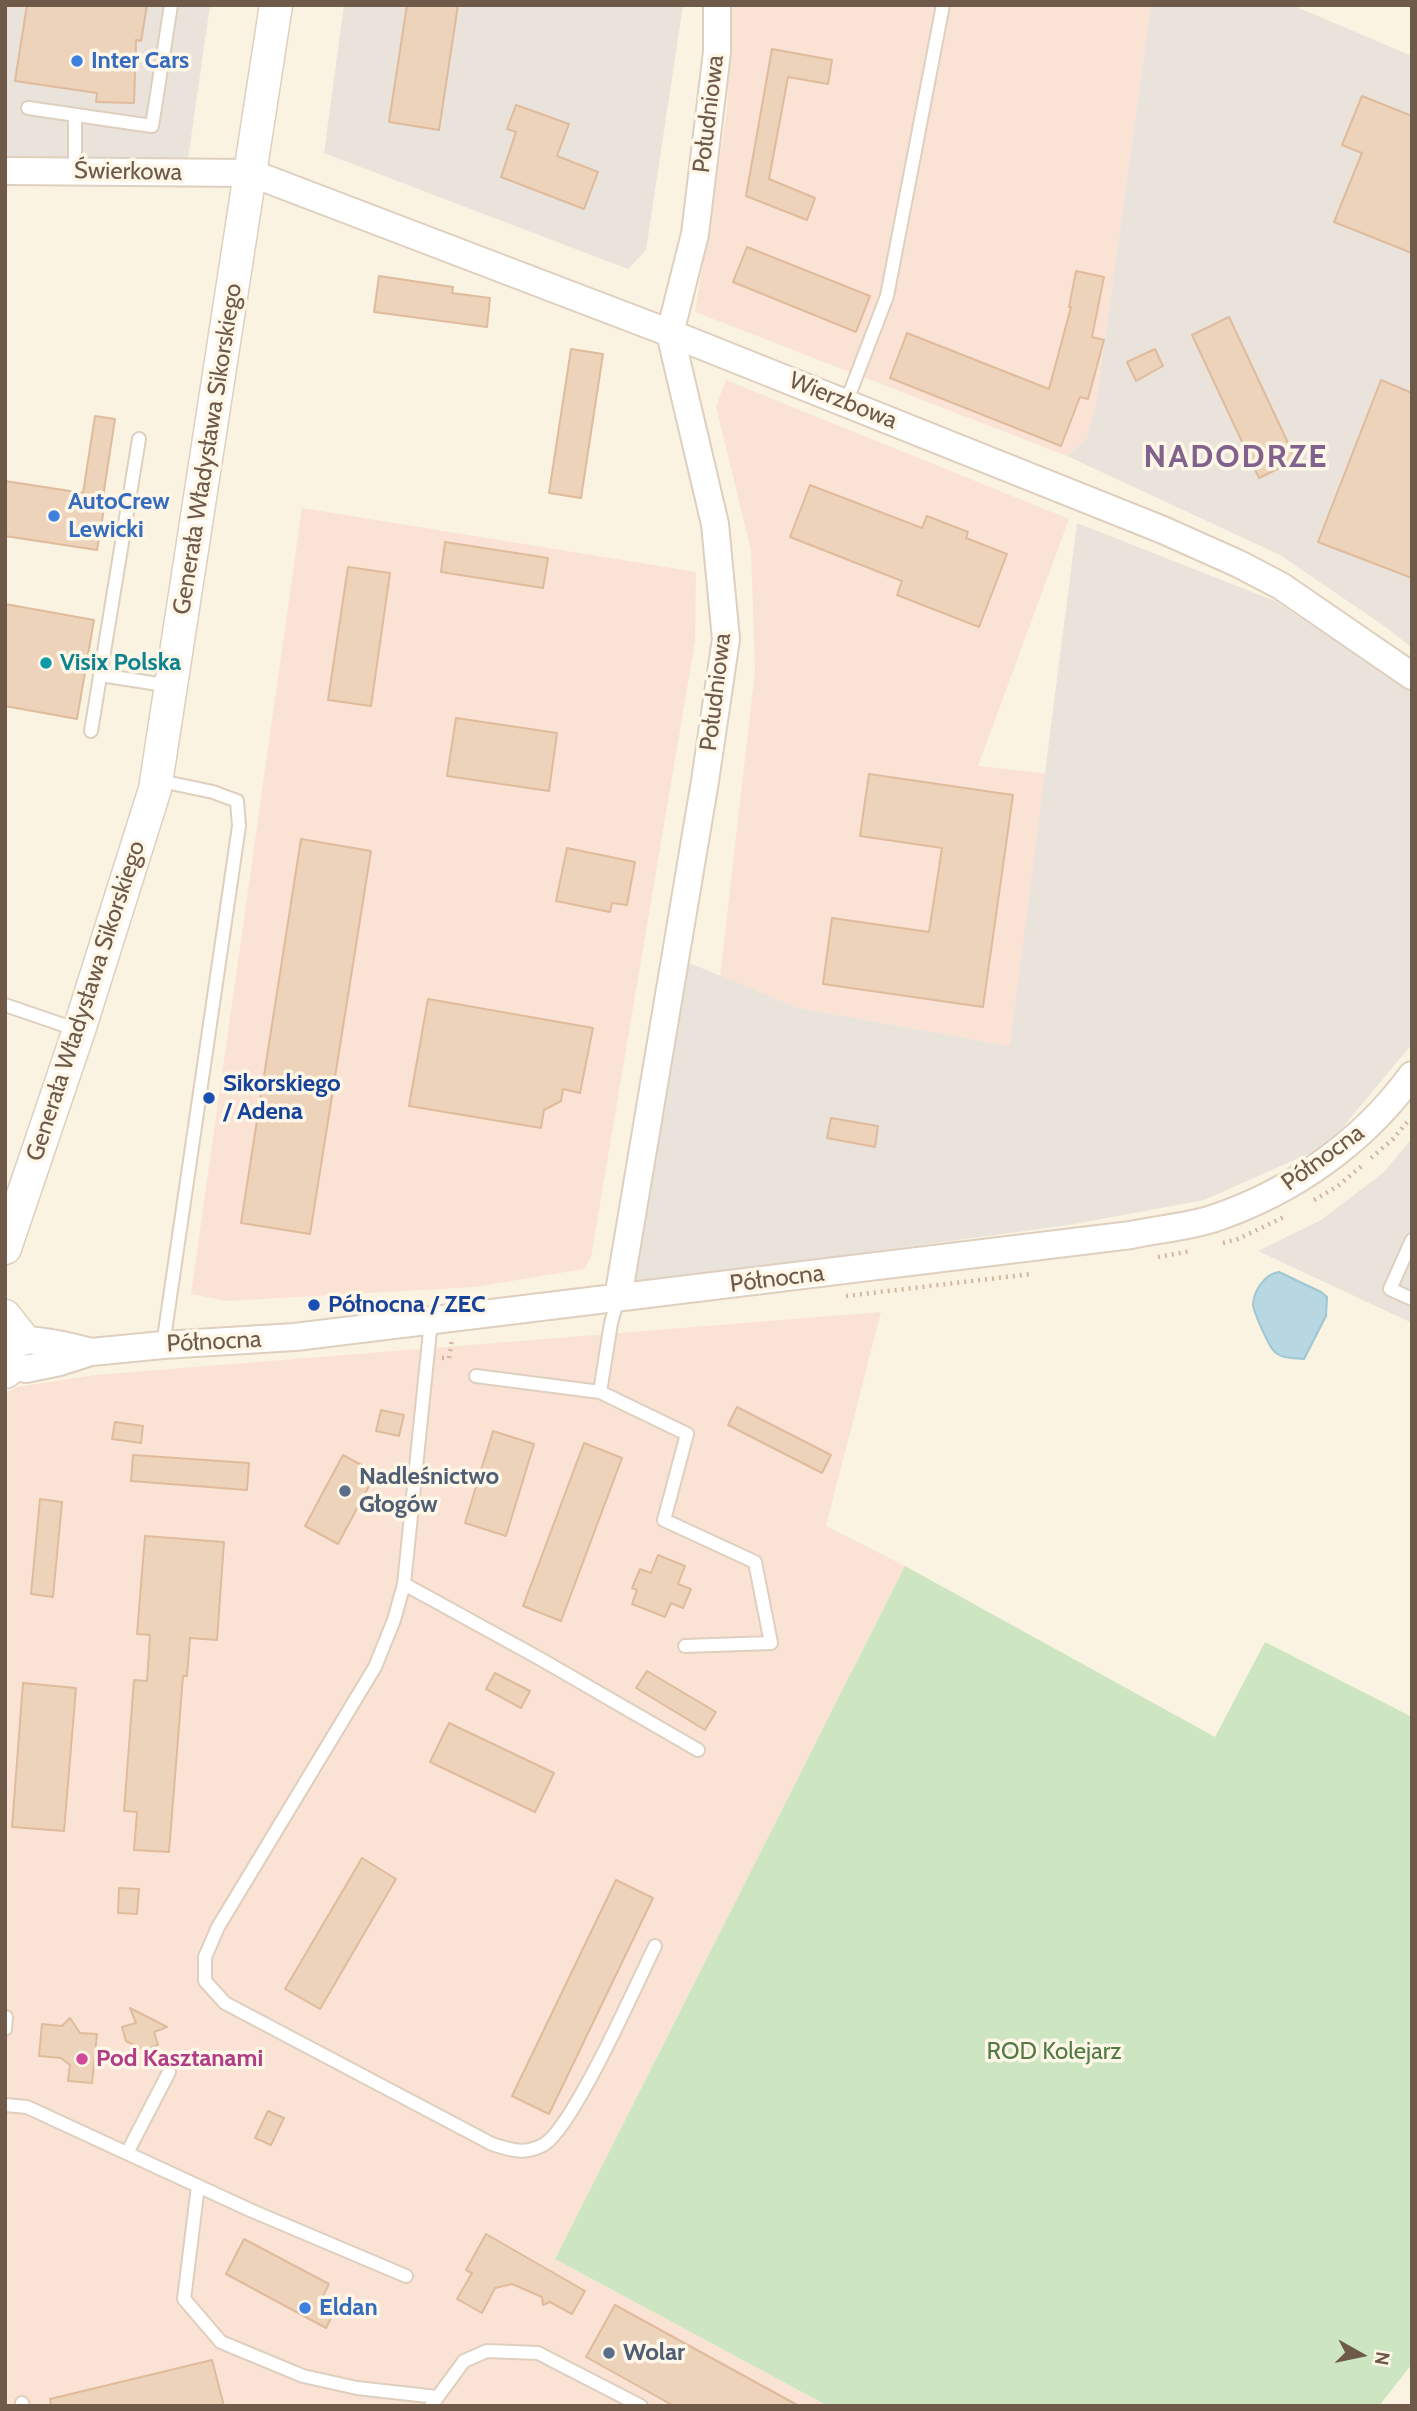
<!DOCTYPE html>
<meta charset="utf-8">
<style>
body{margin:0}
#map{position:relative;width:1417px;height:2411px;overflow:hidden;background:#faf3e1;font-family:Cabin,sans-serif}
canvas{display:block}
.frame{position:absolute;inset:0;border:7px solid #6f5a4a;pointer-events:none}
.north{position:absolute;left:1326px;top:2320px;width:70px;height:70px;-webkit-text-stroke:5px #fef6e7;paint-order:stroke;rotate:99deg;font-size:19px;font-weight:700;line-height:28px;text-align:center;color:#6f5a4a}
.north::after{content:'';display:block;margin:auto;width:24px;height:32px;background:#6f5a4a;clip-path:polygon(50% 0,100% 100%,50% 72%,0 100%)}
</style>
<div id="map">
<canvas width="1417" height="2411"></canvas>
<div class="frame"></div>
<div class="north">N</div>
</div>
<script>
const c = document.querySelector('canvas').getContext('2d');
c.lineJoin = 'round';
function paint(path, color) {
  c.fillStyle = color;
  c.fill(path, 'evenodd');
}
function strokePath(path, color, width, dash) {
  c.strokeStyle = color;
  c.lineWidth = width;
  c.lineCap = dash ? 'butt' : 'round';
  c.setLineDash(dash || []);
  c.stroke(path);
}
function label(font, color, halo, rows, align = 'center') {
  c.font = font + ' Cabin,sans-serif';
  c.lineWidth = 7;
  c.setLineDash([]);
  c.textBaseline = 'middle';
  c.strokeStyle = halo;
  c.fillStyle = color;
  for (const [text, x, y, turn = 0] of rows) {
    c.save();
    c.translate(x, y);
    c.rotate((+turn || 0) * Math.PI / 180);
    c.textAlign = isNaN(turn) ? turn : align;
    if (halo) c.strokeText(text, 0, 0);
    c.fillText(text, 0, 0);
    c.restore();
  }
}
const commercial = new Path2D(`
 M730 5H1151L1095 411 1086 439 1067 456 695 312 727 111Z
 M726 380 1069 519 978 766 1051 774 1010 1046 798 1008 720 977 755 671 751 550 716 407Z
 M302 508 696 572 695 641 591 1257 584 1269 475 1287 226 1301 191 1294Z
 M881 1312 826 1526 905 1566 555 2259 828 2406H5V1394L17 1387 95 1375Z`);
const industrial = new Path2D(`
 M5 5H210L188 159 5 157Z
 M344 5H683L646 250 628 269 324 153Z
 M1151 5H1292L1412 56V648L1387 628 1280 555 1067 456 1086 439 1095 411Z
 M1077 523 1275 601 1412 691V1044L1328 1145 1204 1200 1069 1225 633 1284 687 962 798 1008 1010 1046Z
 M1412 1138V1323L1258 1251 1321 1220 1384 1172Z`);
const green = new Path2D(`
 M905 1566 1215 1737 1265 1642 1412 1717V2364L1379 2406H828L555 2259Z`);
const water = new Path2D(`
 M1279 1272 1321 1292 1327 1297 1326 1316 1304 1359C1293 1358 1280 1359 1273 1350 1268 1344 1253 1311 1253 1304 1254 1290 1265 1274 1279 1272Z`);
const building = new Path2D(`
 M27 5H147L141 41 136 40 134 103 96 102 97 93 15 81Z
 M407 5H458L439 130 389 122Z
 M772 49 832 60 828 84 788 77 769 179 815 198 807 220 746 196Z
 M1362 96 1412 116V253L1334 222 1362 153 1342 145Z
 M516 105 569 124 557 156 598 172 584 209 501 177 516 132 507 129Z
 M747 247 870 296 856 332 733 282Z
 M1076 271 1104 277 1092 337 1104 340 1088 399 1080 397 1061 446 890 378 907 333 1049 389 1071 307H1069Z
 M379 276 453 287 452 293 490 298 487 327 374 312Z
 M1229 317 1296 460 1259 478 1192 335Z
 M571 349 603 354 581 498 549 493Z
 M1155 349 1163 366 1136 381 1127 362Z
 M1381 380 1412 393V578L1318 542Z
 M95 416 115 419 103 497H106L97 550 5 536V481L83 493Z
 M810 485 922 528 927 516 968 532 966 538 1007 554 979 627 897 595 902 581 790 537Z
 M445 542 548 558 543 588 441 572Z
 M348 567 390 573 371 706 328 700Z
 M5 604 94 620 77 719 5 706Z
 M456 718 557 733 549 791 447 776Z
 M869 774 1013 795 983 1007 823 984 832 918 929 932 942 848 860 836Z
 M301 839 371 851 310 1234 241 1223Z
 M567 848 635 862 627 905 612 903 610 912 556 901Z
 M428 999 593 1028 580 1093 563 1089 561 1101 544 1110 541 1128 409 1106Z
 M831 1118 878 1126 875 1147 827 1138Z
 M737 1407 831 1455 822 1473 728 1425Z
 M381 1410 404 1415 399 1436 376 1431Z
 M115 1422 143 1426 141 1443 112 1439Z
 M493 1431 534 1444 506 1536 465 1523Z
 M584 1443 622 1458 561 1621 523 1606Z
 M133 1455 249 1463 247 1490 131 1481Z
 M343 1455 376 1473 338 1544 305 1526Z
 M40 1499 62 1502 53 1597 31 1594Z
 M145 1536 224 1542 217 1640 190 1638 187 1676H183L169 1852 134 1850 137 1812 124 1811 134 1680 147 1681 150 1635 137 1634Z
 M658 1555 685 1566 678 1584 691 1589 683 1608 671 1603 665 1617 632 1604 637 1590 632 1588 640 1569 651 1573Z
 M647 1671 716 1712 705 1730 636 1688Z
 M495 1673 530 1691 521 1708 486 1689Z
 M23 1683 76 1688 64 1831 12 1827Z
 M449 1723 554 1773 535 1812 430 1762Z
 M362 1858 396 1879 320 2009 285 1989Z
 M616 1880 653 1898 549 2114 512 2096Z
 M119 1888 139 1889 137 1914 118 1913Z
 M130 2008 167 2027 154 2032 158 2045 144 2050 126 2041 122 2027 136 2023Z
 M70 2018 80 2033 97 2034 92 2083 68 2081 70 2065 61 2058 39 2056 42 2024 62 2026Z
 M268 2111 284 2118 271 2145 255 2138Z
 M486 2234 585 2291 572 2314 550 2302 543 2305 542 2297 512 2284 495 2288 482 2313 457 2299 472 2273 466 2270Z
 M244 2239 329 2284 322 2298 337 2306 326 2328 226 2274Z
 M615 2305 799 2406H674L586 2357Z
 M212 2360 224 2406H51L50 2399Z`);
const path = new Path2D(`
 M1371 1158 1393 1139 1409 1120
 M1314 1200 1338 1186 1364 1164
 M1223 1243 1238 1239 1286 1216
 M1158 1257 1191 1251
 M846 1296 1031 1274
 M442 1358H449L452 1340`);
const service = new Path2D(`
 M28 108 152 126 171 5
 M75 172V115
 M846 403 887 296 943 5
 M101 675 171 686
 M91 731 139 439
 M156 780 213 792 237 801 239 826 163 1345
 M5 1005 78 1030
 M1412 1240 1390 1289 1412 1299
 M618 1298 611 1323 600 1392 687 1434 664 1520 755 1562 771 1643 685 1646
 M431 1321 404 1584 394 1620 375 1667 218 1927 205 1957V1981L225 2003 492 2144C511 2150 524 2155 543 2145 572 2130 637 1983 655 1946
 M476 1376 600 1392
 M404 1584 537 1657 698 1750
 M5 2029 6 2017
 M5 2105 27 2107 250 2210 406 2276
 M127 2153 169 2072
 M198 2186 184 2299 221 2342 303 2376 357 2388 437 2397
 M22 2403 23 2406
 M431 2406 464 2361 487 2351 538 2353 641 2406`);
const minor = new Path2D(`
 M5 171 251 173 670 333 1163 530 1239 564 1281 586 1412 676
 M618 1298 705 781 726 639 715 524 670 333 695 234 717 52V5
 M5 1340C35 1338 63 1344 91 1352
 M5 1364 26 1369 60 1362 91 1352 163 1345 295 1337 1131 1235C1158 1229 1189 1227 1215 1218 1294 1191 1363 1142 1412 1075`);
const tertiary = new Path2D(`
 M5 1248 79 1030 155 789 276 5
 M5 1316 23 1339
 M5 1372 12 1367`);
const markers = [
 [77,61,7,"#3f7fe0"],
 [54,516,7,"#3f7fe0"],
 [46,663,7,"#0f9aa8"],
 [209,1098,7,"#1a4fb4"],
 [314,1305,7,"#1a4fb4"],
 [345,1491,7,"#5c6f8a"],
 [82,2059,7,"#d1479c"],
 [305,2308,7,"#3f7fe0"],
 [609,2353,7,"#5c6f8a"]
];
const shopNames = [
 ["Inter Cars",91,61],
 ["AutoCrew",68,502],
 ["Lewicki",68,530],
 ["Eldan",319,2308]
];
const streetNames = [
 ["Południowa",709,114,-83],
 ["Świerkowa",128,172,1],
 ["Wierzbowa",843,401,22],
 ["Generała Władysława Sikorskiego",208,449,-81],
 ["Południowa",716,692,-83],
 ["Generała Władysława Sikorskiego",86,1001,-72],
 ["Północna",1323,1158,-36],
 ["Północna",777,1279,-7],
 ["Północna",214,1342,-3]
];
const cultureNames = [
 ["Visix Polska",60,663]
];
const transitNames = [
 ["Sikorskiego",223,1084],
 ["/ Adena",223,1112],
 ["Północna / ZEC",328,1305]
];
const serviceNames = [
 ["Nadleśnictwo",359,1477],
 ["Głogów",359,1505],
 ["Wolar",623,2353]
];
const parkNames = [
 ["ROD Kolejarz",1054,2052]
];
const hotelNames = [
 ["Pod Kasztanami",96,2059]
];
const districtNames = [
 ["NADODRZE",1236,458]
];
paint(commercial, '#fae3d5');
paint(industrial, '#e9e3dc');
paint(green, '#cde6c1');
paint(water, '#b7d8e2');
strokePath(water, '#9ec6d3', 2);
paint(building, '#eed3bb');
strokePath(building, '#dfbb9c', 2);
strokePath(service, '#decfbe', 16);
strokePath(minor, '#decfbe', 30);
strokePath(tertiary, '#decfbe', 35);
strokePath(path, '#d2b79e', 4.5, [2, 5]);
strokePath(service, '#fff', 12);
strokePath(minor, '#fff', 26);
strokePath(tertiary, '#fff', 32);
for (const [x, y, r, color] of markers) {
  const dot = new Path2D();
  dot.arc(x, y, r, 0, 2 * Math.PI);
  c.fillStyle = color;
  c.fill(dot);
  strokePath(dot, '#fef6e7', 2.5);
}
label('bold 24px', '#366cbe', '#fef6e7', shopNames, 'left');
label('24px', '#6f5a4a', '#fef6e7', streetNames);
label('bold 24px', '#0d838f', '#fef6e7', cultureNames, 'left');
label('bold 24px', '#164399', '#fef6e7', transitNames, 'left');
label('bold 24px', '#4e5e75', '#fef6e7', serviceNames, 'left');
label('24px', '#517a45', '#fef6e7', parkNames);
label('bold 24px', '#b23c85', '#fef6e7', hotelNames, 'left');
c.letterSpacing = '2px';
label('bold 32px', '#81628c', '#fef6e7', districtNames);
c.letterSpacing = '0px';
</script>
